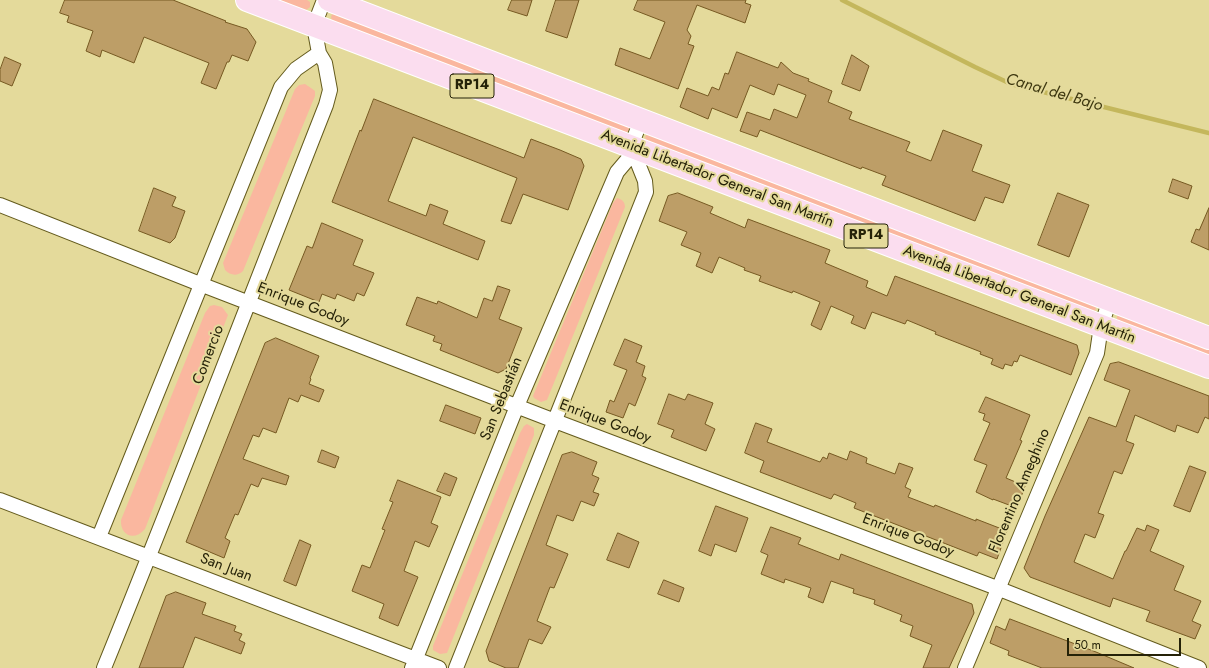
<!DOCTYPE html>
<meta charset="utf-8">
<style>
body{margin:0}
#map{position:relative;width:1209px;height:668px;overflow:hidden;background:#e4da9b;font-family:Jost,sans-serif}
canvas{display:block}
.scale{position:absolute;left:1067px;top:638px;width:114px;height:18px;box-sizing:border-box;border:2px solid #252208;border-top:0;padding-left:5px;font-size:12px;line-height:14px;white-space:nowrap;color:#252208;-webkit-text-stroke:3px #e4da9b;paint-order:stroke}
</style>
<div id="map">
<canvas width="1209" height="668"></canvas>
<div class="scale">50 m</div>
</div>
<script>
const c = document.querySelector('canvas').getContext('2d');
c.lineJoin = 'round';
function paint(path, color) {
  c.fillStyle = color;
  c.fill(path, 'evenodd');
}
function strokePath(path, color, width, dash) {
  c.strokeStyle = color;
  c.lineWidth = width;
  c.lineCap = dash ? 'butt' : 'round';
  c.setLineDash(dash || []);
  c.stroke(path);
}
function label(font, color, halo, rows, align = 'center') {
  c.font = font + ' Jost,sans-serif';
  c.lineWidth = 4;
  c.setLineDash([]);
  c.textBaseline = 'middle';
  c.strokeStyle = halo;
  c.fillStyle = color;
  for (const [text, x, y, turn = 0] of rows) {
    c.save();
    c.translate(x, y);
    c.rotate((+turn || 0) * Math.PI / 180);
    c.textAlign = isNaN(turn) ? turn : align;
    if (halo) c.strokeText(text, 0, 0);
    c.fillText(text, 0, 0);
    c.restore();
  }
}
const green = new Path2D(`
 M276 0H307L310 2V7L305 11Z
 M333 12 630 126C629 130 628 132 625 134L332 22 331 17Z
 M305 84 311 88 315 91V96L243 271C237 277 230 275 225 270L223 263 295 89 299 85Z
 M648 133 1097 305 1095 311 1092 313 647 142 645 137Z
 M617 198C622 199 625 202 625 207L547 400 541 402 534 398 533 396 613 203Z
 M214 305 222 307 228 315 145 529C134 542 120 535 121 520L205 313 210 306Z
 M1117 314 1209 345V357L1118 322 1117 319Z
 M527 424 534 428V435L447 653 440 654 433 650V646L520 433 524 426Z`);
const stream = new Path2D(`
 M842 0 975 67 1011 84 1209 133`);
const building = new Path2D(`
 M65 0H173L226 21 225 22 247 29 256 42 248 61 232 55 229 62H227L216 89 201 83 209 63 144 37 134 63 102 50 100 57 86 51 93 31 67 22 69 16 60 13Z
 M512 0H532L527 16 508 10Z
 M556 0H579L567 38 546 31Z
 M638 0H746L745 3 751 5 745 23 697 5 687 30 691 36 688 44 694 46 678 89 615 65 620 48 650 59 665 22 634 10Z
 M737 52 778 68 781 62 793 73 809 79 808 81 832 91 828 102 852 112 849 119 910 142 906 151 931 161 943 130 982 145 972 171 1010 185 1003 203 985 197 975 221 882 185 886 176 862 167 861 169 760 130 757 137 740 131 747 112 770 120 774 109 797 118 806 95 778 84 774 95 750 85 737 118 712 108 708 119 680 107 687 88 708 96 712 87 719 90 725 73 728 74Z
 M852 55 869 66 860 91 842 84Z
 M5 57 21 64 12 86 0 81V70Z
 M374 99 524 158 531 139 560 150 581 159 584 166 568 210 523 194 511 224 501 221 517 178 413 137 388 201 426 216 430 204 448 211 443 224 485 241 478 260 332 202 360 130 361 131Z
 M1173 179 1192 186 1188 199 1169 192Z
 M154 188 176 197 172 206 185 211 175 238 170 243 139 231Z
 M678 193 713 207 710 213 745 228 748 219 830 250 825 263 868 281 866 287 887 296 895 276 1077 345 1079 353 1071 375 1020 355 1017 362 1014 361 1012 366 1005 364 1003 369 991 364 993 359 980 354 981 352 935 334 936 332 907 320 905 324 872 312 865 329 851 323 854 316 831 306 821 330 811 325 820 302 793 291 792 293 759 281 761 276 744 270 745 268 719 257 712 273 696 266 701 253 681 245 687 232 659 221 668 196Z
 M1058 193 1089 205 1069 257 1038 245Z
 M1209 208V250L1191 242 1196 229 1199 230Z
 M322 223 363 240 353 265 374 273 364 296 357 293 354 301 337 294 335 299 322 294 319 302 289 290 307 246 312 248Z
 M498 286 510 290 499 319 522 328 506 369 498 373 440 350 442 344 433 341 435 336 406 325 417 297 437 304 438 301 477 318 484 298 492 301Z
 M276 338 319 356 310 378 311 379 309 384 324 390 319 402 301 395 298 402 289 398 276 433 263 428 259 437 253 435 243 459 289 476 286 485 262 478 258 487 251 484 238 515 235 514 225 538 230 541 224 558 186 542 265 343Z
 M625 339 642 346 636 362 645 366 642 376 646 378 635 406 629 403 623 418 606 412 610 400 614 402 627 370 614 365Z
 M1119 362 1209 396V419L1205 417 1198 433 1177 425 1175 432 1135 415 1126 441 1134 444 1122 474 1114 471 1098 513 1104 515 1095 538 1085 534 1074 562 1113 579 1125 551H1126L1137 528 1145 531 1147 525 1159 530 1150 551 1184 566 1174 590 1201 601 1192 621 1201 625 1195 639 1146 621 1150 611 1113 598 1110 607 1030 577 1024 568 1045 516 1089 417 1116 427 1130 390 1104 380 1110 364Z
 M669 394 685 400 688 394 713 403 705 424 715 429 706 451 671 437 674 430 658 424Z
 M986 397 1030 415 1020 440 1022 441 1006 478 1025 486 1017 508 993 499V500L976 492 987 465 974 460 990 423 983 420 985 414 979 412Z
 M446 405 481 418 475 434 440 421Z
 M756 423 772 429 767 442 820 462 823 457 827 459 829 453 847 460 850 451 867 458 866 463 895 474 899 463 913 468 905 487 911 490 908 497 934 507 935 505 976 521V519L1007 531 997 559 979 552 977 556 854 508 856 503 834 494 831 499 760 472 764 461 745 453Z
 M322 450 339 457 335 468 318 462Z
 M572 452 597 462 592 475 599 478 593 492 599 494 594 506 581 501 573 521 557 515 546 545 568 554 554 588 550 587 537 621 551 627 542 644 529 639 518 668H506L489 661 486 651 562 455Z
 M1190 466 1206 472 1190 512 1174 506Z
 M445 473 457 478 450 496 437 491Z
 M398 480 441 497 431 523 438 526 429 547 415 541 404 571 418 577 398 626 379 618 384 604 352 591 362 565 370 568 385 530 382 529 393 502 390 501Z
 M716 506 748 518 736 552 715 544 711 556 699 551Z
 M771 527 801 538 798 544 839 560 841 554 972 604 974 613 949 668H923L932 645 910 636 913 626 900 621 902 615 874 604 875 600 853 593 854 589 831 581 823 603 808 597 811 588 785 579 784 583 761 574 768 555 761 552Z
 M618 533 639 542 629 568 607 560Z
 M300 540 311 545 296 586 284 581Z
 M664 580 684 588 679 602 658 594Z
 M176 592 206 603 202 614 236 626 234 631 242 634 239 640 245 643 241 654 195 637 183 668H139L166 596Z
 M1010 619 1096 652 1134 668H1042L1008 655 1009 651 990 643 996 626 1005 630Z`);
const minor = new Path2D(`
 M0 205 200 284 555 421 997 588 1199 668
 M0 500 439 668
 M99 537 281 87 296 69 319 53
 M104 668C180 481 252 293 326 105L330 90 325 63 319 53 314 26 324 0
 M412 668 517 406 617 172 628 159 631 146 641 120
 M456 668 646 192 645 181 631 146
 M965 668 1097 353 1101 326 1110 300`);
const primary = new Path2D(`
 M247 0 1209 367
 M329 0 1209 338`);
const shields = [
 [472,86,44],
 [866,236,44]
];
const shieldNames = [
 ["RP14",472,86],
 ["RP14",866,236]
];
const streetNames = [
 ["Avenida Libertador General San Martín",717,179,21],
 ["Avenida Libertador General San Martín",1019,295,21],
 ["Enrique Godoy",303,305,21],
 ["Comercio",209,355,-69],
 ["San Sebastián",502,399,-68],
 ["Enrique Godoy",605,422,21],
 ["Florentino Ameghino",1020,491,-67],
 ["Enrique Godoy",908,536,21],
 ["San Juan",226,568,21]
];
const waterNames = [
 ["Canal del Bajo",1054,93,16]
];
paint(green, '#fab79f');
strokePath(stream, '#c4b75c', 4.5);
paint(building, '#bd9e67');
strokePath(building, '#765922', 1);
strokePath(minor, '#645b1d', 16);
strokePath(primary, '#fff', 24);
strokePath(minor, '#fff', 14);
strokePath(primary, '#fbddef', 22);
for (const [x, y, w] of shields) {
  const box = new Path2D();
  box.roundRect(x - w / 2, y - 12, w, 24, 3);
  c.fillStyle = '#e4da9b';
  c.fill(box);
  strokePath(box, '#252208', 1);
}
label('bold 14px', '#252208', null, shieldNames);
label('15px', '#252208', '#e4da9b', streetNames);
label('italic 16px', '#3e3810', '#e4da9b', waterNames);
</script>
